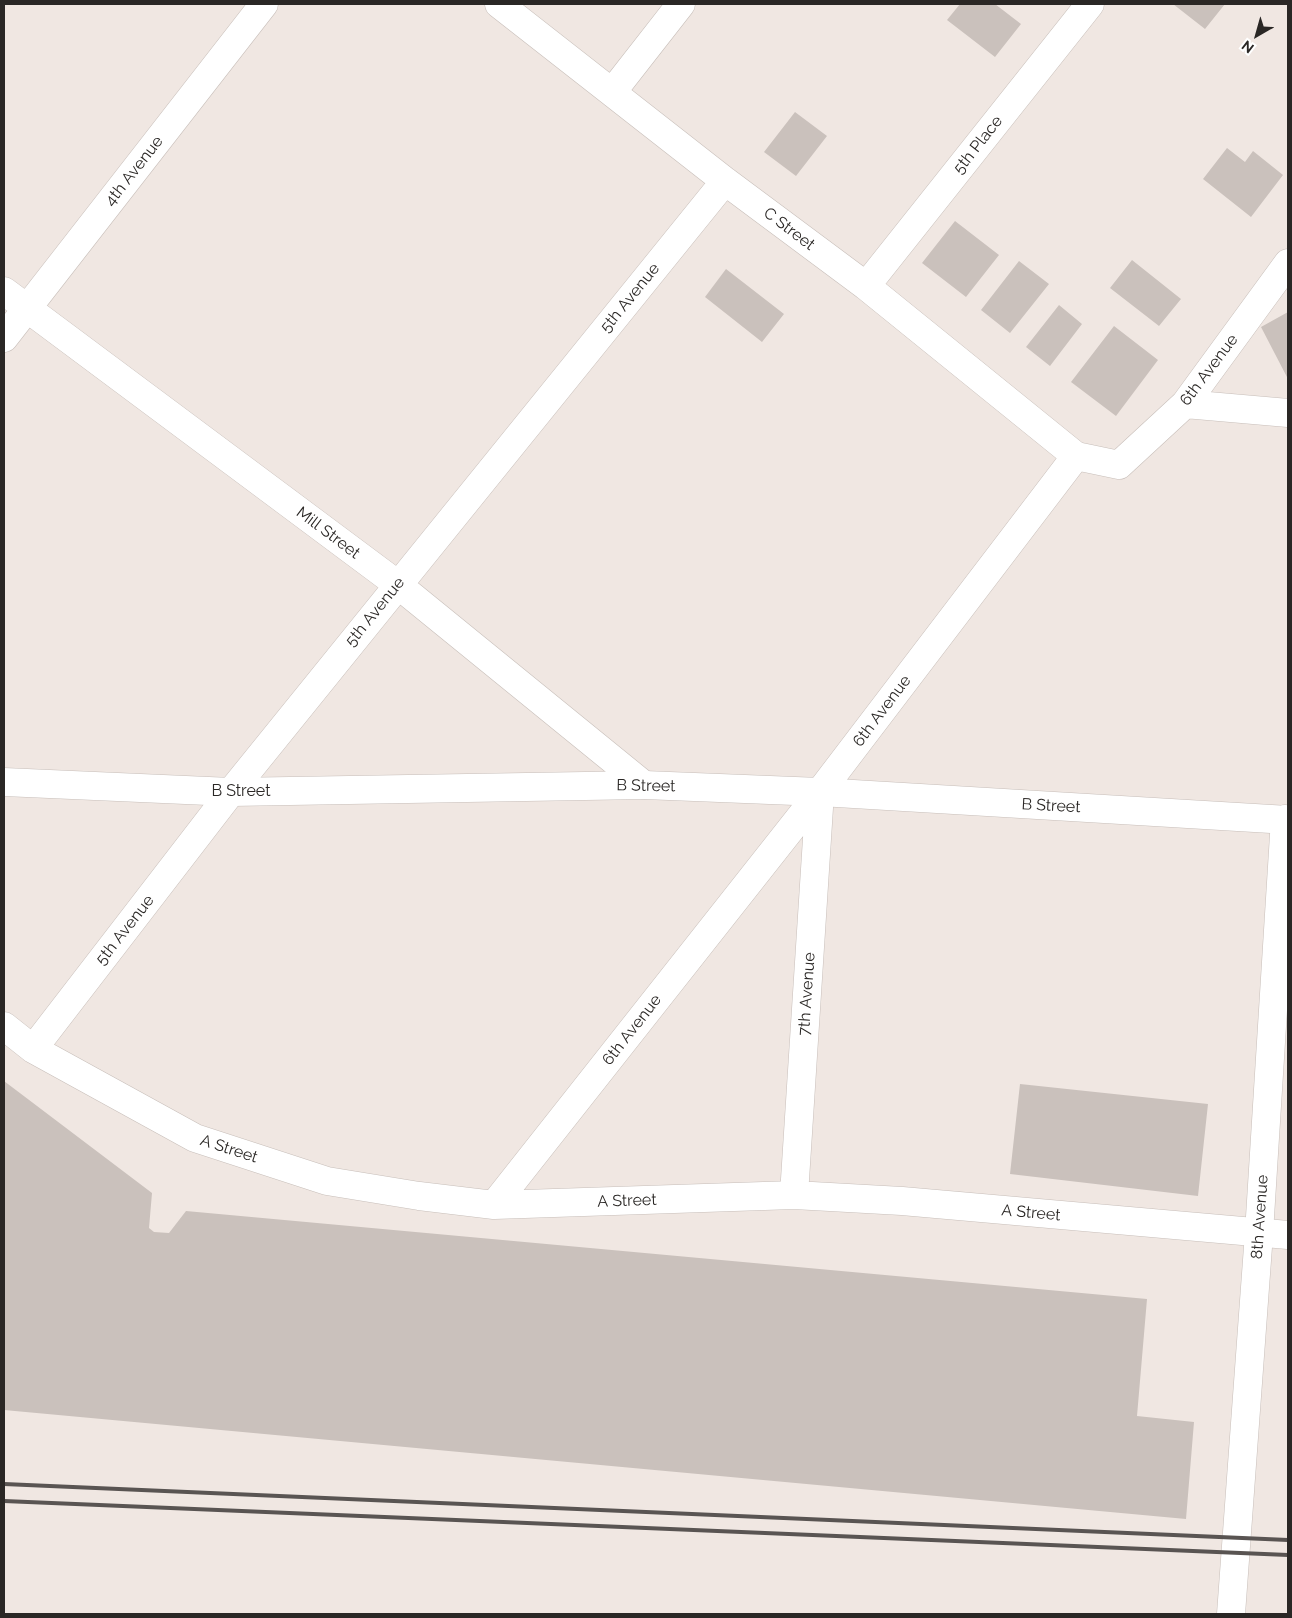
<!DOCTYPE html>
<style>
body{margin:0}
#map{position:relative;width:1292px;height:1618px;overflow:hidden;background:#f0e7e2;font-family:Raleway,sans-serif}
canvas{display:block}
.frame{position:absolute;inset:0;border:5px solid #2a2725;pointer-events:none}
.north{position:absolute;left:1232px;top:10px;width:50px;height:50px;-webkit-text-stroke:4px #fff;paint-order:stroke;rotate:218deg;font-size:14px;font-weight:700;line-height:20px;text-align:center;color:#2a2725}
.north::after{content:'';display:block;margin:auto;width:18px;height:22px;background:#2a2725;clip-path:polygon(50% 0,100% 100%,50% 72%,0 100%)}
</style>
<div id="map">
<canvas width="1292" height="1618"></canvas>
<div class="frame"></div>
<div class="north">N</div>
</div>
<script>
const c = document.querySelector('canvas').getContext('2d');
c.lineJoin = 'round';
function paint(path, color) {
  c.fillStyle = color;
  c.fill(path, 'evenodd');
}
function strokePath(path, color, width, dash) {
  c.strokeStyle = color;
  c.lineWidth = width;
  c.lineCap = dash ? 'butt' : 'round';
  c.setLineDash(dash || []);
  c.stroke(path);
}
function label(font, color, halo, rows, align = 'center') {
  c.font = font + ' Raleway,sans-serif';
  c.lineWidth = 5;
  c.setLineDash([]);
  c.textBaseline = 'middle';
  c.strokeStyle = halo;
  c.fillStyle = color;
  for (const [text, x, y, turn = 0] of rows) {
    c.save();
    c.translate(x, y);
    c.rotate((+turn || 0) * Math.PI / 180);
    c.textAlign = isNaN(turn) ? turn : align;
    if (halo) c.strokeText(text, 0, 0);
    c.fillText(text, 0, 0);
    c.restore();
  }
}
const building = new Path2D(`
 M960 4H995L1021 24 995 57 947 20Z
 M1173 4H1225L1205 29Z
 M795 112 827 136 796 176 764 152Z
 M1227 148 1245 162 1253 151 1283 175 1251 217 1203 179Z
 M955 221 999 255 966 297 922 263Z
 M1132 260 1181 299 1159 326 1110 288Z
 M1019 261 1049 284 1010 333 981 310Z
 M726 269 784 314 762 342 705 297Z
 M1059 305 1082 324 1050 366 1026 347Z
 M1288 312V379L1261 327Z
 M1114 326 1158 360 1116 416 1071 382Z
 M4 1081 152 1193 149 1228 154 1232 169 1233 186 1211 1147 1299 1137 1416 1194 1422 1186 1519 4 1410Z
 M1020 1084 1208 1104 1198 1196 1010 1174Z`);
const street = new Path2D(`
 M499 4 725 181 866 286 1076 456
 M613 91 681 4
 M866 286 1090 4
 M4 291 397 584 644 785
 M4 338 264 4
 M1185 404 1288 413
 M4 1026 33 1049 195 1138 327 1181 419 1196 494 1205 794 1195 902 1201 1288 1235
 M33 1049 231 792 725 181
 M794 1195 820 792
 M494 1205 820 792 1076 456 1119 465 1185 404 1288 263`);
const secondary = new Path2D(`
 M4 782 231 792 644 785 820 792 1288 820
 M1231 1614 1259 1233 1285 819`);
const rail = new Path2D(`
 M4 1484 1288 1540
 M4 1501 1288 1555`);
const streetNames = [
 ["5th Place",978,145,-52],
 ["4th Avenue",134,171,-52],
 ["C Street",789,229,37],
 ["5th Avenue",630,298,-51],
 ["6th Avenue",1209,370,-53],
 ["Mill Street",328,533,37],
 ["5th Avenue",375,612,-51],
 ["6th Avenue",882,711,-53],
 ["B Street",646,786,1],
 ["B Street",241,791],
 ["B Street",1051,806,3],
 ["5th Avenue",125,930,-52],
 ["7th Avenue",807,994,-86],
 ["6th Avenue",632,1030,-52],
 ["A Street",229,1149,18],
 ["A Street",627,1201,-2],
 ["A Street",1031,1213,5],
 ["8th Avenue",1260,1217,-86]
];
paint(building, '#cac1bc');
strokePath(street, '#c7beb9', 29);
strokePath(secondary, '#c7beb9', 29);
strokePath(street, '#fff', 28);
strokePath(secondary, '#fff', 28);
strokePath(rail, '#595452', 4);
label('16px', '#2a2725', '#fff', streetNames);
</script>
